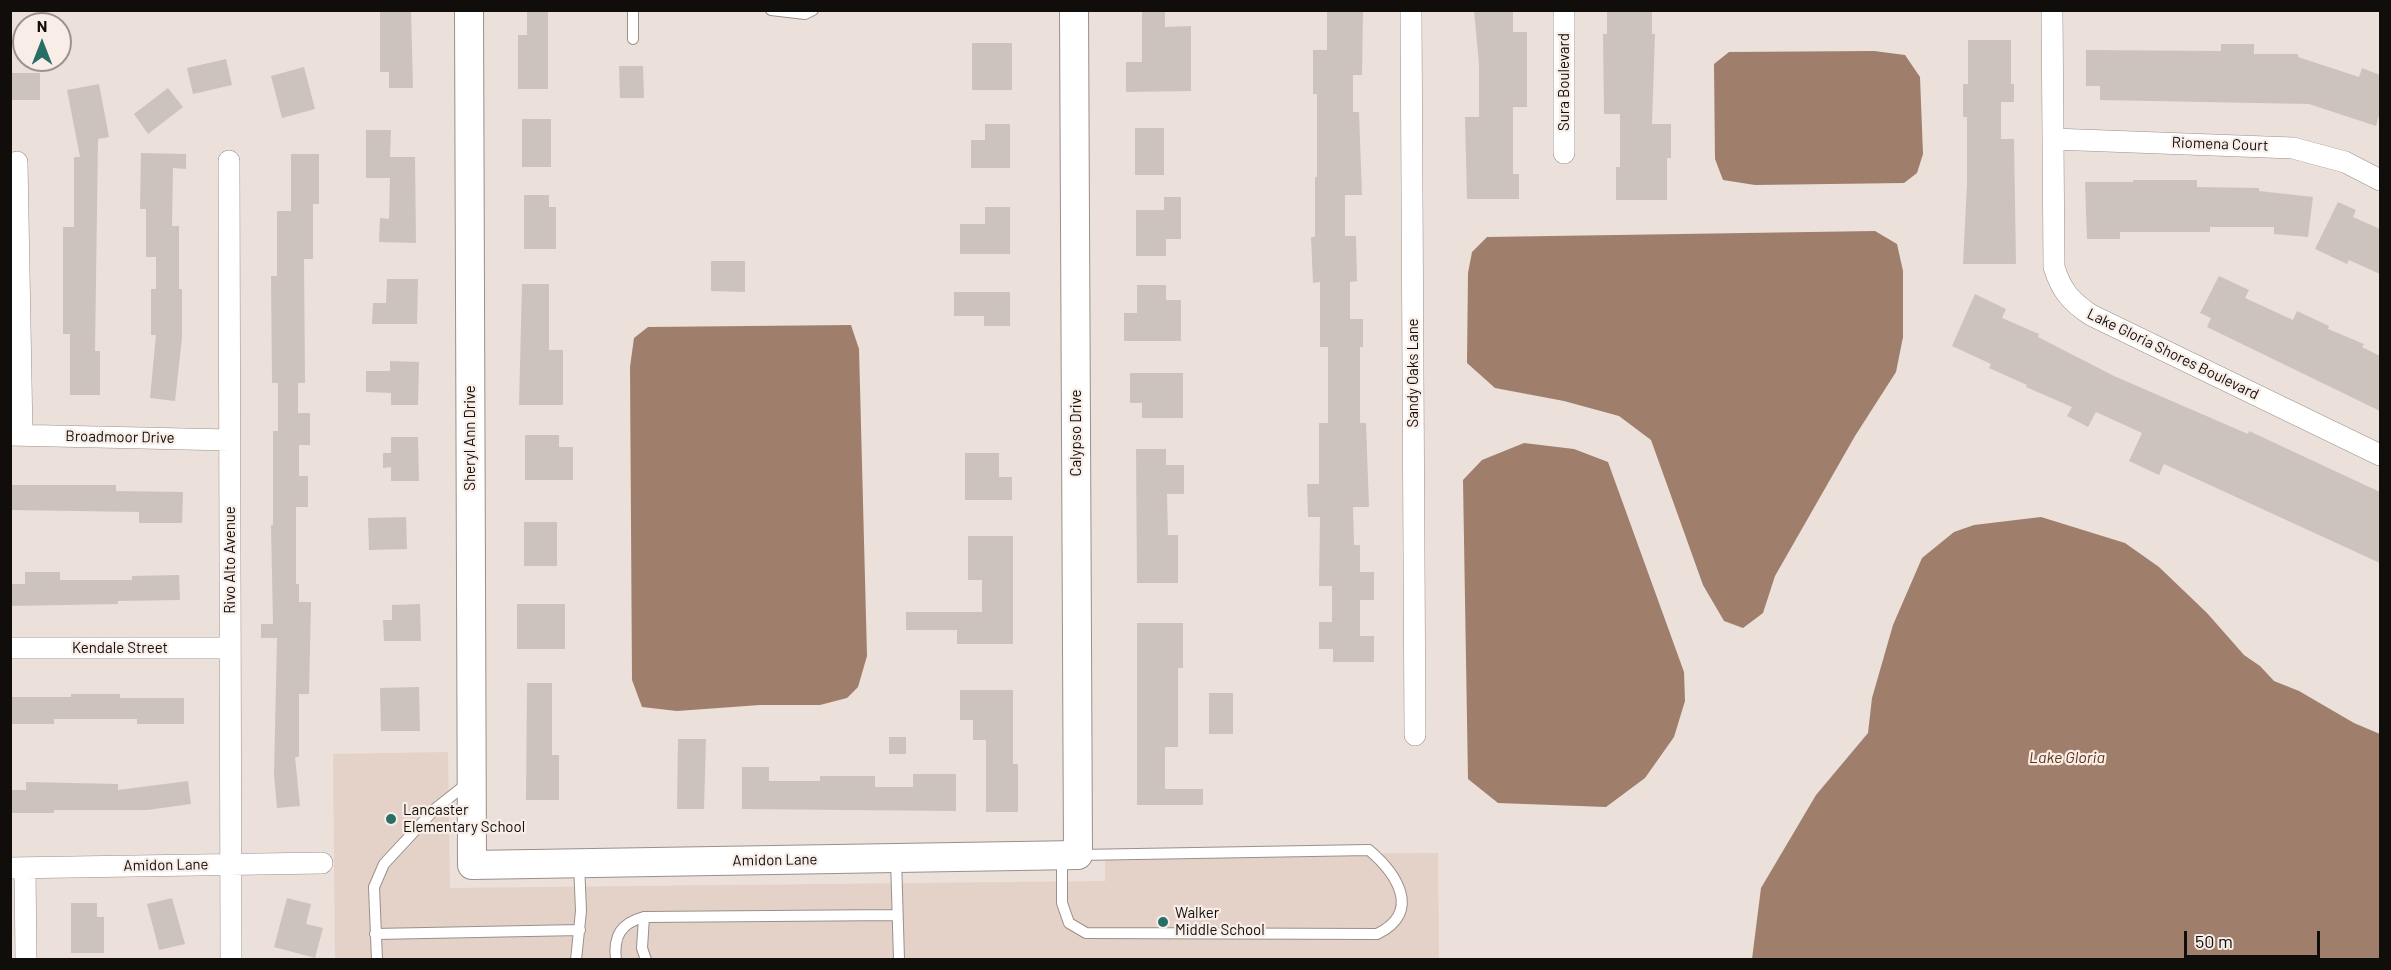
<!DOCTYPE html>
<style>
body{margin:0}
#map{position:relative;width:2391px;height:970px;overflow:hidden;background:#ebe0da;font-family:Barlow,sans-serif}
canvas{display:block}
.frame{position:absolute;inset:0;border:12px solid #110d0b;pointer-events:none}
.north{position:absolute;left:12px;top:12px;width:60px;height:60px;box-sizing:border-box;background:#f8ede7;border:2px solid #9c938f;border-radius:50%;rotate:0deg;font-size:16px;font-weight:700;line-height:24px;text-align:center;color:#110d0b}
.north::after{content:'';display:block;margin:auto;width:21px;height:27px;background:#276e65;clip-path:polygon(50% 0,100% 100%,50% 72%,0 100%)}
.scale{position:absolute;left:2184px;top:931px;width:136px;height:27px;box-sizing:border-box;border:3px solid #110d0b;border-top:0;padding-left:8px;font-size:18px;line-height:21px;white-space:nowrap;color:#110d0b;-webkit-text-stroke:4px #f8ede7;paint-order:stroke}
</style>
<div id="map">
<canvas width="2391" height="970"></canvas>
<div class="frame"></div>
<div class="north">N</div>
<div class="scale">50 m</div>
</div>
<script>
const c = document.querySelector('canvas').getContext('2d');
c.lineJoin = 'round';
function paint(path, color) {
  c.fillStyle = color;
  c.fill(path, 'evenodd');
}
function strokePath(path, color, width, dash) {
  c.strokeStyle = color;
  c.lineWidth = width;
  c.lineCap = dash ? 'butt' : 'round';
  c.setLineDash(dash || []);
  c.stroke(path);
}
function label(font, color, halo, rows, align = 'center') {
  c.font = font + ' Barlow,sans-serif';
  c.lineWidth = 4.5;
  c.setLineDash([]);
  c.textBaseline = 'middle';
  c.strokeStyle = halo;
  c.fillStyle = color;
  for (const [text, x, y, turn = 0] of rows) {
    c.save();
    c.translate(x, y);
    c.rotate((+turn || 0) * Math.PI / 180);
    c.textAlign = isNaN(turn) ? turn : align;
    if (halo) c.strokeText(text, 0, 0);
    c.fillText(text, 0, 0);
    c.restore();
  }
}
const built = new Path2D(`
 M448 752 450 888 1105 881V855L1438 853 1439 959H335L333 754Z`);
const water = new Path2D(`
 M1874 51 1905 55 1920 77 1923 154 1917 173 1904 183 1755 185 1723 180 1715 159 1714 64 1729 52Z
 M1875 231 1897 244 1903 271V337L1896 372 1855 436 1775 576 1763 613 1743 628 1724 621 1703 585 1651 440 1619 416 1564 401 1495 388 1467 363 1468 273 1472 252 1487 237Z
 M851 325 859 349 867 656 858 687 847 698 820 705H760L677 711 642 707 632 680 630 367 634 338 648 327Z
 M1524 443 1574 449 1608 462 1684 672 1685 701 1674 737 1645 778 1606 807 1498 803 1468 779 1463 480 1482 460Z
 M2041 517 2125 543 2159 567 2207 613 2244 655 2260 666 2274 681 2299 691 2354 723 2380 734V959H1752L1761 888 1816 795 1868 733 1872 698 1893 625 1922 558 1954 532 1974 525Z`);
const building = new Path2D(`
 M380 10H411L413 88H389V72H380Z
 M527 10H548V89H518V35H527Z
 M1142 10H1165V27L1191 26V91L1126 92V62H1142Z
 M1327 10 1363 11 1362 75H1353V112H1359L1362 195H1345V236H1356L1357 281 1350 282V319H1363V347H1360V423H1366L1369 507H1353L1354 545H1360V572H1374V600H1360V636H1374V662H1333V649H1319V622H1332V586H1319L1320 517H1308L1307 484H1319V423H1328V347H1320V282L1313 283 1311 237H1315V177H1317V94H1313V50H1327Z
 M1474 10H1513V32H1527V107H1513V174H1519V199H1467L1465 117H1479V64Z
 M1607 10H1652V34H1655L1652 124H1671V158H1667V200H1616V167H1620V114H1604L1603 34H1607Z
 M1968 40H2011V84H2014V102H2001V139H2014L2016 264H1963L1967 184V117H1963V84H1968Z
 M972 43H1012V90H972Z
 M2221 44H2254V54H2298V57L2359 77 2362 68 2380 75V112L2376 126 2309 104 2100 100V86H2086V50L2221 51Z
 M226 59 232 85 193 94 187 68Z
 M619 66H643L644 98H620Z
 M304 67 315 109 282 118 271 76Z
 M10 73H40V100H10Z
 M99 84 109 137 98 139 95 351H100V395H70V334H63V227H74V157H80L67 90Z
 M168 88 183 107 148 134 134 114Z
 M522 119H551V167H522Z
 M985 124H1010V168H971V140H985Z
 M1135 128H1164V175H1135Z
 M366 130H391L390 157H415L416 243 379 242 380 218 389 219 390 178H366Z
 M141 153 186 154V169L173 168 172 226H179V289H182V338L175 401 150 398 156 335H151V289H156V257H146V209H140Z
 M291 154H319V204H313V259H304L305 383H298V413H310V445H299V476H308V507H296V584H299V602H311L309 694H299V757H295L300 806 277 808 274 775 277 638H261V624H273L271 525H273V431H278V383H272L271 276H277V211H291Z
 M2133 180H2197V187L2259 188V191L2313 197 2308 237 2274 234V227H2210V232H2120V239H2087L2085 182H2133Z
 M524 195H549V207H556V249H524Z
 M1164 197H1181V239H1166V256H1136V210H1164Z
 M2338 202 2356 210 2353 217 2380 229V274L2349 260 2347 264 2315 249Z
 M985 207H1010V254H960V224H985Z
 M711 261H745V292L711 291Z
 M2219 276 2249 290 2245 298 2293 320 2297 311 2329 326 2328 329 2364 344 2362 347 2380 356V411L2207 327 2211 318 2200 313Z
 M387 279H418L417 324H372L373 303H386Z
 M522 284H549V350H563V405H519Z
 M1137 285H1166V300H1181V341H1124V313H1137Z
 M954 292H1010V326H984V316H954Z
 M1975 294 2006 309 2002 318 2039 334 2038 337 2114 376 2248 434 2249 431 2380 492V563L2164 464 2159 475 2129 461 2142 433 2096 412 2088 427 2067 416 2072 407 2026 387 2027 385 1989 368 1991 364 1952 346Z
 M390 361 419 362 418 405H391V393L366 392V371H390Z
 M1130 373H1183V418H1142V403H1130Z
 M525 435H559V447H573V480H525Z
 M391 437H418L419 481H391V467L383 468V453H391Z
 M1136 449H1166V465H1184V494H1167L1168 535H1178V583H1137Z
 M965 453H999V477H1012V500H965Z
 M10 485H116V491L183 492 182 523H139V512L11 510Z
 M406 517 407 549 369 550 368 518Z
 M524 522H557V566H524Z
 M968 536H1013V644H957V630H906V612H982V580H968Z
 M25 572H60V580H132V576L179 575 180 600 118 601V604L10 606V584H25Z
 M420 604 421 641H384L383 620H392V605Z
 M517 604H565V649H517Z
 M1137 623H1183V668H1178V747H1165V789H1203V805H1137Z
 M527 683H552V755H559V800H526Z
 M419 687 420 731H381L380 688Z
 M960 690H1013V764H1018V812H986V740H973V720H960Z
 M1209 693H1233V734H1209Z
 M71 694H120V698H184V724H137V719H54V724H11V697H71Z
 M889 737H906V754H889Z
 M678 739H706L704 809H677Z
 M742 767H769V781H820V776H875V787H913V774H956V811L742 809Z
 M188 781 191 804 147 810H54V813H12V790H26V782L118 784V790Z
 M172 898 185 944 159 950 147 904Z
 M287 898 311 904 306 924 323 928 315 958 274 947Z
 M71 903H97V917H104V953H71Z`);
const lane = new Path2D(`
 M633 10V39
 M771 10 805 14 813 10
 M1062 855V903L1069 923 1086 933 1377 934C1423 912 1396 873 1369 850L1079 855
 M896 858 899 960
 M644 917 642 948 646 960
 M375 934 580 930
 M377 960 374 887 384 864 435 809 469 782
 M576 960 581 911 579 863
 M616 960C613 936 621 923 644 917L896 915`);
const street = new Path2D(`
 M1411 10 1415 735
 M2052 10 2054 267C2061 290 2071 302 2091 315L2380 455
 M2053 139 2293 148 2345 162 2380 180
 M1564 153V10
 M229 161 231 960
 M17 162 22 435
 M10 435 229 440
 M10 648H230
 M10 868 322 863
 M25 868 26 960`);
const secondary = new Path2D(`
 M469 10 472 865 1078 855 1074 10`);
const markers = [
 [391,819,6,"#276e65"],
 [1163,922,6,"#276e65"]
];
const streetNames = [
 ["Sura Boulevard",1564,82,-90],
 ["Riomena Court",2220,144,2],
 ["Lake Gloria Shores Boulevard",2173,354,26],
 ["Sandy Oaks Lane",1413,373,-90],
 ["Calypso Drive",1076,433,-90],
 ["Broadmoor Drive",120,437,1],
 ["Sheryl Ann Drive",470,438,-90],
 ["Rivo Alto Avenue",230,560,-90],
 ["Kendale Street",120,648],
 ["Amidon Lane",775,860,-1],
 ["Amidon Lane",166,865,-1]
];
const poiNames = [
 ["Lancaster",403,810],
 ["Elementary School",403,827],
 ["Walker",1175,913],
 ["Middle School",1175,930]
];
const waterNames = [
 ["Lake Gloria",2067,758]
];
paint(built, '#e4d2c8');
paint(water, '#9f7e6b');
paint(building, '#cdc3bd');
strokePath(lane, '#9a908a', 12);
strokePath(street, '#9a908a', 22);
strokePath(secondary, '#9a908a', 30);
strokePath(lane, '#fff', 10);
strokePath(street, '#fff', 21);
strokePath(secondary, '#fff', 28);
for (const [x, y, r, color] of markers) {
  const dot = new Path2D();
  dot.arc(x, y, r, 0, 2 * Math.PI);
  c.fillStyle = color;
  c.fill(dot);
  strokePath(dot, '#f8ede7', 2);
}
label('15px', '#110d0b', '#f8ede7', streetNames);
label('15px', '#110d0b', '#f8ede7', poiNames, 'left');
label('italic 16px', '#613314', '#f8ede7', waterNames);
</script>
